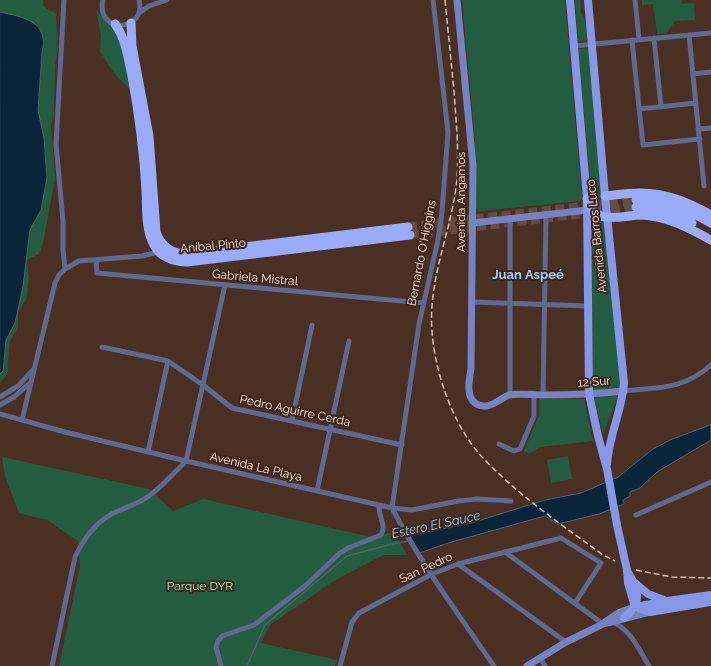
<!DOCTYPE html>
<meta charset="utf-8">
<style>
body{margin:0}
canvas{display:block;background:#493023}
</style>
<canvas width="711" height="666"></canvas>
<script>
const c = document.querySelector('canvas').getContext('2d');
c.lineJoin = 'round';
function paint(path, color) {
  c.fillStyle = color;
  c.fill(path, 'evenodd');
}
function strokePath(path, color, width, dash) {
  c.strokeStyle = color;
  c.lineWidth = width;
  c.lineCap = dash ? 'butt' : 'round';
  c.setLineDash(dash || []);
  c.stroke(path);
}
function label(font, color, halo, rows, align = 'center') {
  c.font = font + ' Raleway,sans-serif';
  c.lineWidth = 4;
  c.setLineDash([]);
  c.textBaseline = 'middle';
  c.strokeStyle = halo;
  c.fillStyle = color;
  for (const [text, x, y, turn = 0] of rows) {
    c.save();
    c.translate(x, y);
    c.rotate((+turn || 0) * Math.PI / 180);
    c.textAlign = isNaN(turn) ? turn : align;
    if (halo) c.strokeText(text, 0, 0);
    c.fillText(text, 0, 0);
    c.restore();
  }
}
const green = new Path2D(`
 M0 0H43L44 7 56 14 58 48 55 67 54 114 51 125 55 179 43 243 39 254 28 259 27 264 29 277 26 300 23 304 18 314V327L10 341 8 359V371L6 376 0 382Z
 M462 0H565L582 199 580 201 479 211 476 209 475 141Z
 M575 0H580L581 13 585 20 587 40 578 41Z
 M642 0H682V4L694 3 695 20 675 21 667 33 657 34 653 4 642 5Z
 M96 10C101 16 107 20 112 26 125 39 126 71 130 89L120 80 109 66 100 51 101 35Z
 M589 48 603 214 593 207 578 49Z
 M591 215 604 220 621 380 619 395 603 434 593 391Z
 M539 399H584L593 441 540 447 529 454 524 451 539 415Z
 M568 456 572 479 551 483 547 460Z
 M2 457 149 489 173 511 203 499 371 537 394 532 407 555H383L334 581 271 624 261 643 337 660 335 666H59L80 566 78 541 47 520 19 513 5 476Z`);
const water = new Path2D(`
 M0 12C24 17 50 22 42 53L38 110 44 138 47 178 41 210 30 230 23 287 15 323 6 340 3 371 0 374Z
 M711 425V440L657 472 640 488 630 492V496L623 500 624 504 599 514 558 524 545 516 448 543 417 554 405 536 468 524 545 500 581 493 618 477 653 449 670 440Z`);
const stream = new Path2D(`
 M247 666 265 625 347 556 392 544 409 541`);
const highwayTunnel = new Path2D(`
 M408 227 636 200
 M410 235 636 207`);
const street = new Path2D(`
 M64 0 56 144 63 221V249L65 269
 M103 0C95 34 147 33 139 0
 M635 0 639 39
 M139 13 149 6 167 0
 M689 35 704 186
 M654 38 661 107
 M632 40 643 145 700 139
 M574 46 711 33
 M693 74 711 72
 M639 109 696 103
 M699 129 711 128
 M510 219V395
 M96 260 97 273 423 303
 M471 302 589 306
 M102 347 168 361 203 385 232 408 402 445
 M624 391C659 387 683 390 711 365
 M543 395 546 215
 M0 397 18 386 33 370
 M0 405 14 397 31 382
 M0 414 65 432 186 461 392 508 412 510 459 501 477 499 511 501
 M22 420 55 283 59 275 65 269 79 261 142 256 159 252
 M292 421 312 325
 M499 444 514 451 520 449 534 416V395
 M148 452 168 361
 M317 491 349 341
 M392 508 419 324 438 240 442 212 448 132 433 0
 M392 508C421 564 459 615 494 666
 M636 515 711 482
 M505 552 603 624
 M458 564 566 642
 M612 622C631 629 639 650 649 666
 M540 658 545 666
 M52 666 75 557C84 538 98 519 118 511 127 507 137 504 146 498 161 488 173 474 186 461L225 285
 M221 666 216 647 218 641 222 636 254 625 305 586 340 553 348 548 381 535C387 525 378 516 379 505
 M340 666 352 622 359 613 432 574 458 564 561 538 601 563 575 603`);
const secondary = new Path2D(`
 M457 0 473 165 471 368C470 378 465 395 475 403 487 412 499 399 509 395 518 393 534 395 543 395 570 395 597 394 624 391
 M472 223 588 210
 M605 622 620 612 635 607
 M527 666 566 642 603 624 650 612`);
const primary = new Path2D(`
 M570 0 587 199 589 394 598 436 607 469 617 525 627 570 628 583 635 607
 M588 0 605 196 624 383C622 411 609 435 607 464
 M635 583 648 594 664 600
 M635 607 650 612 711 602
 M635 607 667 601 711 595
 M624 618C643 603 639 589 627 571`);
const highway = new Path2D(`
 M131 23 132 46 149 136 156 232C161 246 172 254 187 254L408 227
 M115 24C126 39 128 58 132 76 139 114 144 152 146 191 147 208 145 229 154 245 160 257 174 262 187 262L410 235
 M605 196C616 195 626 193 637 193 664 192 688 202 711 215
 M587 199C590 206 593 213 601 216 611 220 630 215 641 215 667 216 689 228 711 240
 M636 200C664 201 687 209 711 223
 M636 207C656 208 674 214 692 223`);
const rail = new Path2D(`
 M445 0C448 30 451 61 454 91 456 121 459 150 457 179 453 222 435 263 432 306 428 355 449 422 483 458 519 496 562 525 603 555L615 561
 M636 570 672 577 711 578`);
const streetNames = [
 ["Avenida Angamos",461,202,-90],
 ["Avenida Barros Luco",597,236,-96],
 ["Aníbal Pinto",213,246,-5],
 ["Bernardo O'Higgins",422,253,-79],
 ["Gabriela Mistral",255,278,5],
 ["12 Sur",594,382,-4],
 ["Pedro Aguirre Cerda",295,411,12],
 ["Avenida La Playa",256,467,13],
 ["San Pedro",426,568,-25]
];
const parkNames = [
 ["Parque DYR",200,586]
];
const neighbourhoodNames = [
 ["Juan Aspeé",528,275]
];
const waterNames = [
 ["Estero El Sauce",436,525,-12]
];
paint(green, '#235c3f');
paint(water, '#092539');
strokePath(water, '#52606c', 1);
strokePath(stream, '#52606c', 1.5);
strokePath(highwayTunnel, '#644c40', 9, [9, 4.5]);
strokePath(street, '#5f6890', 5);
strokePath(secondary, '#7583c2', 7);
strokePath(primary, '#8697e8', 8);
strokePath(highway, '#9aabfa', 9);
strokePath(rail, '#d3c1b7', 1.5, [6, 3]);
label('12px', '#fcebe2', '#3f2619', streetNames);
label('12px', '#9bf5c1', '#3f2619', parkNames);
label('bold 13px', '#a2cafa', '#3f2619', neighbourhoodNames);
label('italic 13px', '#90cdfb', '#3f2619', waterNames);
</script>
